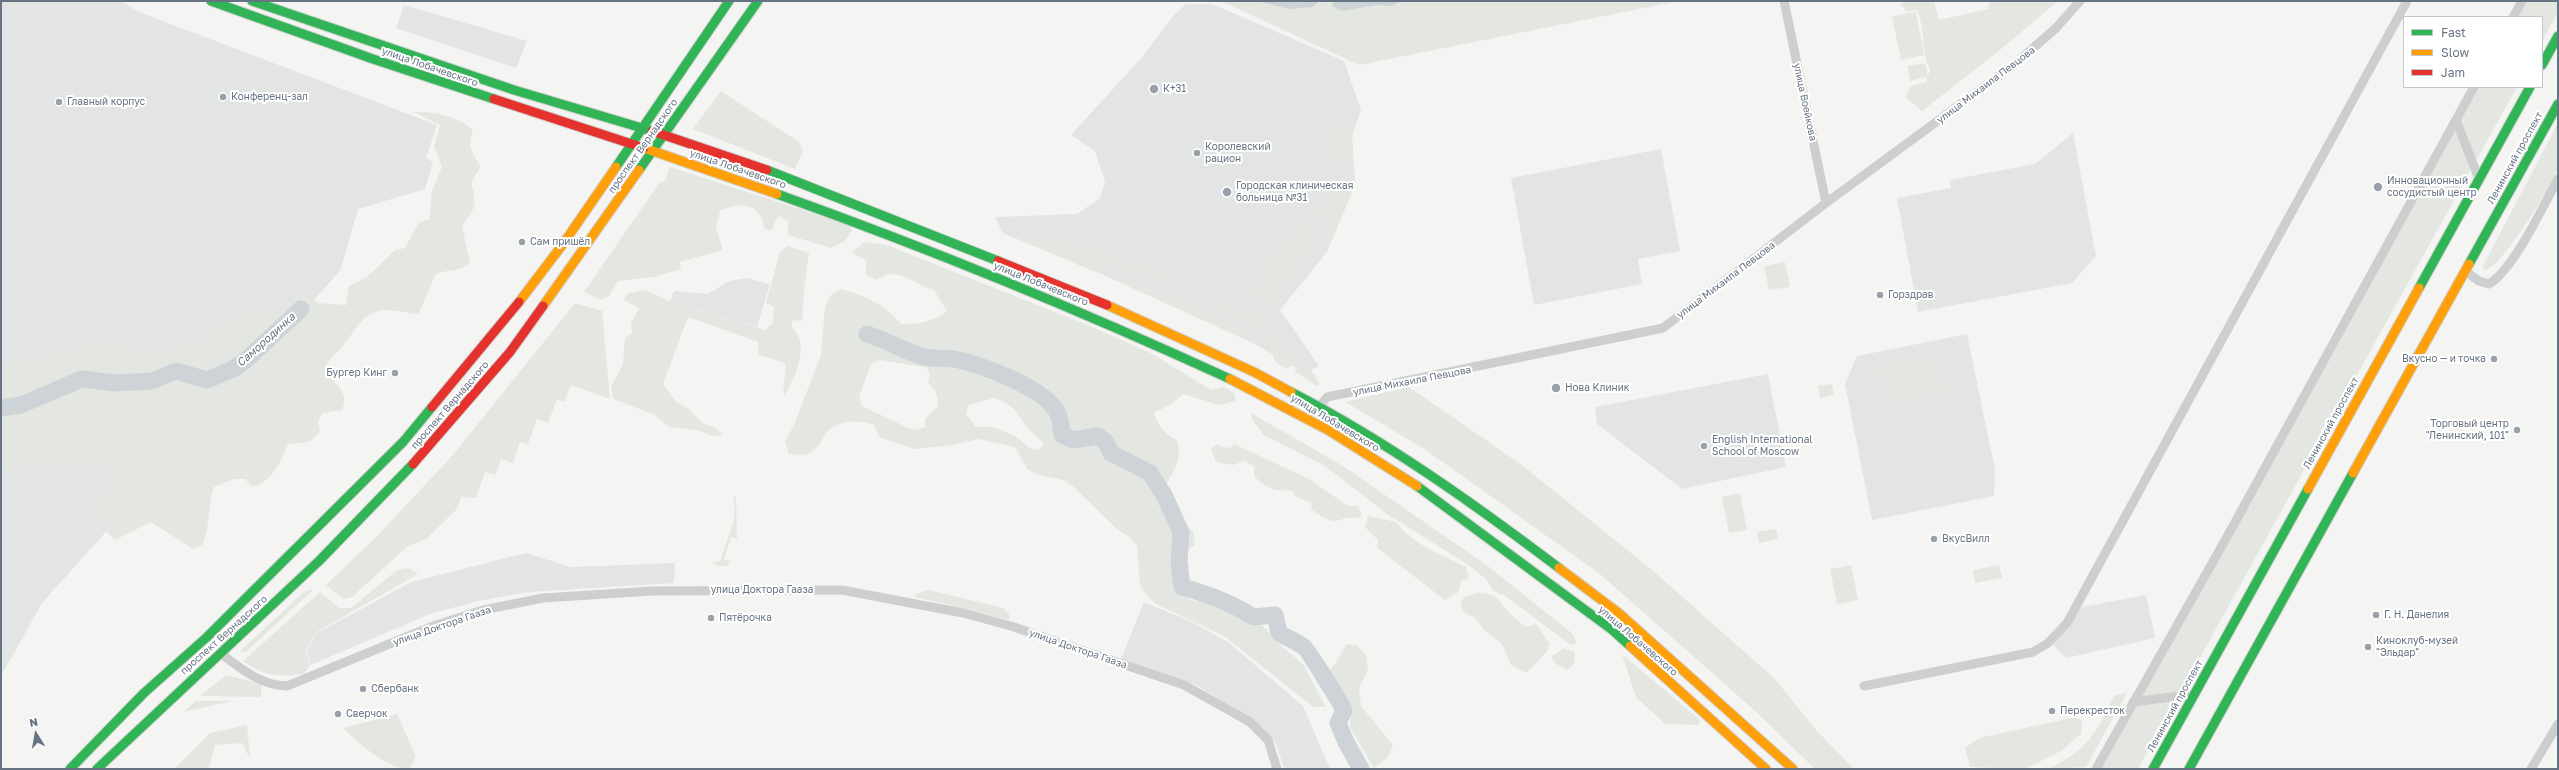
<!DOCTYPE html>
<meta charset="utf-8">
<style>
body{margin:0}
#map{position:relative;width:2559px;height:770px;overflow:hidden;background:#f4f4f3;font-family:"Golos Text",sans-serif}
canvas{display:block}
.frame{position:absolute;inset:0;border:2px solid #667382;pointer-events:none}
.legend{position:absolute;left:2403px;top:16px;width:140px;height:72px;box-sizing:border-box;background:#fff;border:1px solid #c2c7cd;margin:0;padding:5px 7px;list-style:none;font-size:12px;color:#667382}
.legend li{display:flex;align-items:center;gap:8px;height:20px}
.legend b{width:20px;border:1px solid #c2c7cd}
.north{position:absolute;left:16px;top:714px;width:40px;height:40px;-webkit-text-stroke:3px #fff;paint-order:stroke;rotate:349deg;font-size:11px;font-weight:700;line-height:16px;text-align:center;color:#667382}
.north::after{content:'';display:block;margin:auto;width:14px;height:18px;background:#667382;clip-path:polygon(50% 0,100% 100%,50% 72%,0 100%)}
</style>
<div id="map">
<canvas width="2559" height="770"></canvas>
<div class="frame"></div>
<ul class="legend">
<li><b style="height:5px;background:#30b455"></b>Fast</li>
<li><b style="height:5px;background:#ff9f0a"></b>Slow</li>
<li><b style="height:5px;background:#e5322d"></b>Jam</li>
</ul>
<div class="north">N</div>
</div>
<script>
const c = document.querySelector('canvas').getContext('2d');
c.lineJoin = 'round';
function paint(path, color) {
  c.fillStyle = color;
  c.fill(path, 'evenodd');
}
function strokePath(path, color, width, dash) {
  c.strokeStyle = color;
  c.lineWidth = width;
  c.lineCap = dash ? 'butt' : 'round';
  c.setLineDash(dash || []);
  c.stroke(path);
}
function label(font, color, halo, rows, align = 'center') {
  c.font = font + ' "Golos Text",sans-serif';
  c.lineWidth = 4;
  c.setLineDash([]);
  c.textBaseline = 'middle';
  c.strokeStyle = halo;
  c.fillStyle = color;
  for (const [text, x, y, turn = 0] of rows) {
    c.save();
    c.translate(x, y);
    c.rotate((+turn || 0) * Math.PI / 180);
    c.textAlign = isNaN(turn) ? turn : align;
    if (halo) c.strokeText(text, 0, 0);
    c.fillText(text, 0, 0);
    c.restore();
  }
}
const built = new Path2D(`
 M1 1H121L139 12 437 125 426 158 433 162 425 189 358 209 340 271 42 603 1 676Z
 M1186 4H1212L1344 61 1361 110 1352 136 1355 185 1327 252 1280 310 1319 366 1305 373 1253 343 1106 276 1003 233 995 217 1077 214 1100 198 1105 182 1095 151 1071 135 1143 56 1174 15Z
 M404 5 527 41 516 68 396 28Z
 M2073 133 2096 256 2072 283 1918 312 1897 198 1951 188 1950 180 2035 164Z
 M1661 149 1680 251 1638 259 1642 284 1534 305 1511 178Z
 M747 278 770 284 757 327 670 301 674 291 708 294 729 281Z
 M1967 334 1995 470 1994 496 1872 520 1845 384 1857 356Z
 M1768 374 1786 467 1682 489 1597 424 1595 407Z
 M526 553 571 567 675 563 674 583 528 592 478 601 430 614 311 665 307 651 317 633 411 582Z
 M2146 595 2155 638 2066 658 2053 644 2082 607Z
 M1144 602 1192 622 1228 642 1303 706 1330 769H1284L1276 743 1252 720 1196 685 1121 659Z`);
const green = new Path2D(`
 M1221 1H1679L1359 65Z
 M1905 1H1934L1939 20 1988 9 1990 1H2058L2000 50 1922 111 1905 97 1911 86 1926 82 1927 77 1910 81 1907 66 1925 63 1928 76 1930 69C1920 52 1926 29 1917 10L1907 12 1901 4Z
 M2526 1H2558V12L2542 41V17H2517Z
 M1916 12 1924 55 1901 60 1892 16Z
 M2479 87H2517L2138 769H2099L2232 536Z
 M721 91 799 142 803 152 795 169 693 129Z
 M413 112C432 111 459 116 473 130 467 146 472 153 481 166L471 183C478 206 475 208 462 226L470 263C459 273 448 268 435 275L419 313C410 315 408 312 399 311 363 306 361 324 342 347 335 356 327 359 324 371 335 384 350 391 342 410L323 413 318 421 320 432 309 442 288 444C281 462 272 482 252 487L245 479H234L214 487C207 505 211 526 202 545L193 549 151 522 115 540C92 524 104 493 107 468L102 462 1 469V367L99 341 136 351 185 348 227 325 243 313 262 309 282 311 291 307 294 298 303 293 318 303 346 305 349 286 367 277 395 250 405 248 419 222 429 220 432 191 442 167 434 146 440 125Z
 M1352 122 1356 123 1352 136 1355 185 1327 252 1326 230 1315 212 1337 183H1349L1348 159 1336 160 1320 149 1322 142 1327 143 1330 129 1339 126 1347 131Z
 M2558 123C2558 137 2559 153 2558 167 2555 182 2499 271 2485 270L2482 268 2484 264Z
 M670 167 849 225 852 231 845 241 831 248 788 235V221L778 216 771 231 764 228C761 202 739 201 720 211L716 228 723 250 680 262 681 269 654 277 618 281 609 296 601 300 584 292 660 182 665 181Z
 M1298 180 1309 190 1300 201 1288 192Z
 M1305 221 1312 228 1315 243 1271 307 1243 294 1247 287 1254 289 1261 273 1256 267 1257 259 1280 257 1286 248 1285 244 1299 225Z
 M1015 238 1072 241 1111 253 1176 279 1175 282 1167 285C1148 279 1110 259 1093 271Z
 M864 242 887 245 1085 324 1149 352 1211 390 1225 387 1235 394V401L1219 405 1183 394 1173 403 1154 413C1159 427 1164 434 1177 440 1185 467 1167 475 1160 498L1170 521 1184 525 1193 531 1195 545 1171 561 1183 595 1193 601H1205L1260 624 1269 632 1275 641 1303 664 1326 707H1313L1224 636 1156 604 1146 595 1140 584 1137 546 1128 536 1118 530 1074 487 1063 480 1038 475 1027 469 1015 447 978 439 953 445 914 449 879 437 874 425C859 420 841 419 828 431 822 437 820 447 813 451 807 456 796 455 789 454L785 442 794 425 821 355 825 306 831 295 841 289C865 296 885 304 901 324 918 325 934 321 947 311L934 290C913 284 912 275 888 274L877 280 866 275V260L852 253ZM879 360 926 367 930 374 928 383C936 390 938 395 938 406L925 419V427L916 430 908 428 862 406 859 397 871 364ZM994 398C1014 404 1015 412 1026 426 1032 433 1039 438 1044 444L1038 450 1029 448 1017 437 993 427H976L966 414 969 405Z
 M788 246 809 253 804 290 802 321 793 320 791 325C794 330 799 335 800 341 804 359 792 383 784 397 782 385 787 375 785 363L759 355 758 342 688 317 663 384 675 401 689 409 701 422 717 429 723 435 713 436 696 430 669 427 653 414 613 399 611 387 623 364 625 338 632 333 631 324 639 308 623 300 628 293 645 290 670 301 765 330 772 324 774 307 766 303 780 252Z
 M1785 262 1790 287 1769 290 1764 266Z
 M1109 275 1150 287 1244 330 1252 334 1253 343 1106 276Z
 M1216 297 1267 319 1268 327 1265 336 1251 325 1215 305 1213 302Z
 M575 303 602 311 610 399 571 385 564 402 557 399 548 423 537 419 528 444 520 442 513 463 501 459 495 475 485 472 476 498 461 497 457 509 426 539 408 546 352 597 343 599 326 585 377 536 452 456Z
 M1272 332 1290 357 1297 362 1287 369 1275 362 1267 339Z
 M1940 354 1947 391 1885 403 1877 366Z
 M1299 365 1305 373 1311 370 1320 384 1317 386 1294 371Z
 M1832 384 1834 395 1820 398 1818 386Z
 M1409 387 1522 465 1652 570 1774 678 1817 731 1854 769H1815L1753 709 1600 574 1423 448 1345 402Z
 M1251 413 1343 466 1488 566 1573 634 1577 644 1571 645 1504 595 1493 591 1486 579 1467 564 1387 514 1325 466 1264 435 1253 421Z
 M1217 444 1221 447 1230 448 1234 444 1309 479 1348 506H1358L1362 514 1360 518C1334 515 1341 531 1312 510L1311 503 1294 496 1293 491C1271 490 1271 491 1254 476V466L1244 461 1233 465 1216 462 1211 449Z
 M1740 493 1747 530 1729 533 1722 497Z
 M736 495 737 539 731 537 724 559 730 561 728 566H717L712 562 720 561 735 517 733 516 735 509 733 499Z
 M1368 516 1396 522C1412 544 1442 555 1466 567L1469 579 1461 580 1459 591 1445 600 1377 548 1378 540 1365 527Z
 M1776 529 1778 539 1759 543 1757 532Z
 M1851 565 1858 600 1837 604 1830 569Z
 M1999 565 2002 578 1975 583 1973 570Z
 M409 568 418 574 317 632 306 650 310 666 304 674C277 677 266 677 243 661L320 592 339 608H351L397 570Z
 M314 589 247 651 239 652 305 591Z
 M929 590 1003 608 1009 614V620L915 597 916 594Z
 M1476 593C1495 593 1495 596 1506 609 1511 615 1519 621 1525 627L1536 624 1550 644 1547 652C1538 658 1535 667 1526 673L1511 665 1502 644 1485 631 1475 618 1462 611 1461 601 1465 597Z
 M1347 644 1356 645 1366 655 1368 670 1359 688 1361 706 1393 745 1388 757 1374 768 1350 727 1351 711 1329 670C1338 664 1340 652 1347 644Z
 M1564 648 1575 652 1574 664 1568 670 1555 663 1551 657Z
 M1622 654 1699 719 1700 724 1697 725 1665 724 1636 697Z
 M226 675 261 684V697L200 696Z
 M2127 693 2086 767 2048 769C2088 749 2095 735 2114 696Z
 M196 701H233L183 712Z
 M397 714 416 757 409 769C388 769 358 743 343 728Z
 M2076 717 2082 721 2081 734 2061 751 2025 769 1970 767 1965 748 1979 738Z
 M247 725 250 759 242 743 215 745 209 769H174L210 733Z`);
const water = new Path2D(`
 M1257 1H1316L1317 3 1312 7 1290 9Z
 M1333 1H1401L1391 6 1376 5 1342 11 1332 6Z`);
const river = new Path2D(`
 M867 334C886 340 902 350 921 356 931 360 944 357 954 359 980 364 1048 389 1058 414 1061 420 1061 428 1062 435L1073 440 1098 436 1106 442 1111 453 1150 473 1164 495 1181 532 1179 561 1182 587C1208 594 1231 602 1253 617L1275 615 1279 633C1287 638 1296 641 1304 647 1308 650 1340 702 1344 710L1338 723 1346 742 1361 769
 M1 408 21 405 82 379 114 383 152 381 176 371 207 380 233 369 247 359 301 309`);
const street = new Path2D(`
 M1784 1 1826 203
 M2513 17 2522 1
 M2456 120 2479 179
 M2465 271 2479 281 2489 284C2514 269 2543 206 2558 179
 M1312 421 1320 406 1327 397 1663 328 1826 203 2015 64 2056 28 2080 1
 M220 653C242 669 259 685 287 686L433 626 483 610 543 598 653 591 842 590 963 613 1011 626 1184 685 1250 722 1268 740 1277 769
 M1864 686 2033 652 2048 643 2067 623 2407 1
 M2133 702 2194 694
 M2096 769 2228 535 2474 87
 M2531 769 2558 724`);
const fast = new Path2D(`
 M211 1 373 59 494 99
 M252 1 514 90 652 131
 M2542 65 2558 36
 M616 167 729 1
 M639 170 758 1
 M767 170 998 261
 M777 194C931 249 1082 311 1230 379
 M2469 264 2558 104
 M2419 288 2530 87
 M1291 392C1386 441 1473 503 1559 568
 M1417 486 1611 629 1630 646
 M70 769 144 693 207 637 403 442 432 407
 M97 769 319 561 413 464
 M2153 769 2308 489
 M2189 769 2353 473`);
const slow = new Path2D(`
 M644 148 777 194
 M519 302 563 244 616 167
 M1107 305 1254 372 1291 392
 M543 306 639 170
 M1230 379 1328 430 1417 486
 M2353 473 2469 264
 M2308 489 2419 288
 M1559 568 1620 614 1793 769
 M1630 646 1766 769`);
const jam = new Path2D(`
 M494 99 644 148
 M652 131 767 170
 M998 261 1107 305
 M432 407 519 302
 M413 464 510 352 543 306`);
const markers = [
 [1154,89,5,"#98a0aa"],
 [223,97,4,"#98a0aa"],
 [59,102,4,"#98a0aa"],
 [1197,153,4,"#98a0aa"],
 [2378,187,5,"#98a0aa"],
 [1227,192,5,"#98a0aa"],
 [522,242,4,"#98a0aa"],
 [1880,295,4,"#98a0aa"],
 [2494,359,4,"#98a0aa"],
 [395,373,4,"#98a0aa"],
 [1556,388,5,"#98a0aa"],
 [2517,430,4,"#98a0aa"],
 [1704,446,4,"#98a0aa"],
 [1934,539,4,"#98a0aa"],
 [2376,615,4,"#98a0aa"],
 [711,618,4,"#98a0aa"],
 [2368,647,4,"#98a0aa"],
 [363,689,4,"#98a0aa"],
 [2052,711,4,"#98a0aa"],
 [338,714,4,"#98a0aa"]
];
const streetNames = [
 ["улица Лобачевского",430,67,19],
 ["улица Михаила Певцова",1986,85,-37],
 ["улица Воейкова",1805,102,78],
 ["проспект Вернадского",643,146,-55],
 ["Ленинский проспект",2515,158,-61],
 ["улица Лобачевского",738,169,19],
 ["улица Михаила Певцова",1726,280,-37],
 ["улица Лобачевского",1041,284,22],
 ["улица Михаила Певцова",1412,381,-11],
 ["проспект Вернадского",450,405,-49],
 ["улица Лобачевского",1335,423,31],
 ["Ленинский проспект",2331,423,-61],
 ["улица Доктора Гааза",762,590],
 ["улица Доктора Гааза",442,626,-19],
 ["проспект Вернадского",224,635,-42],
 ["улица Лобачевского",1638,641,41],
 ["улица Доктора Гааза",1078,649,19],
 ["Ленинский проспект",2175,706,-61]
];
const poiNames = [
 ["К+31",1163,89],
 ["Конференц-зал",231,97],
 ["Главный корпус",67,102],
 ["Королевский",1205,147],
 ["рацион",1205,159],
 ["Инновационный",2387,181],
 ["сосудистый центр",2387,193],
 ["Городская клиническая",1236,186],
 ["больница №31",1236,198],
 ["Сам пришёл",530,242],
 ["Горздрав",1888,295],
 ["Вкусно — и точка",2486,359,"right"],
 ["Бургер Кинг",387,373,"right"],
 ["Нова Клиник",1565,388],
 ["Торговый центр",2509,424,"right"],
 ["\"Ленинский, 101\"",2509,436,"right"],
 ["English International",1712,440],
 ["School of Moscow",1712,452],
 ["ВкусВилл",1942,539],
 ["Г. Н. Данелия",2384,615],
 ["Пятёрочка",719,618],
 ["Киноклуб-музей",2376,641],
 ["\"Эльдар\"",2376,653],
 ["Сбербанк",371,689],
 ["Перекресток",2060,711],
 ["Сверчок",346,714]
];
const waterNames = [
 ["Самородинка",266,340,-42]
];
paint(built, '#e3e4e4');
paint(green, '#e4e7e1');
paint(water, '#cdd3d6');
strokePath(river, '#cdd3d6', 17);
strokePath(fast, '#d0d1d1', 11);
strokePath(slow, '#d0d1d1', 11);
strokePath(jam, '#d0d1d1', 11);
strokePath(street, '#cdcece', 9);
strokePath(fast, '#30b455', 9);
strokePath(slow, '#ff9f0a', 9);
strokePath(jam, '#e5322d', 9);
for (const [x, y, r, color] of markers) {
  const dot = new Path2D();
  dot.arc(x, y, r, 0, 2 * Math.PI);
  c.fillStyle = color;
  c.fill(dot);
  strokePath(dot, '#fff', 1.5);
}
label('10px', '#667382', '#fff', streetNames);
label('10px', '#667382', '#fff', poiNames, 'left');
label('italic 11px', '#61747f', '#fff', waterNames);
</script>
